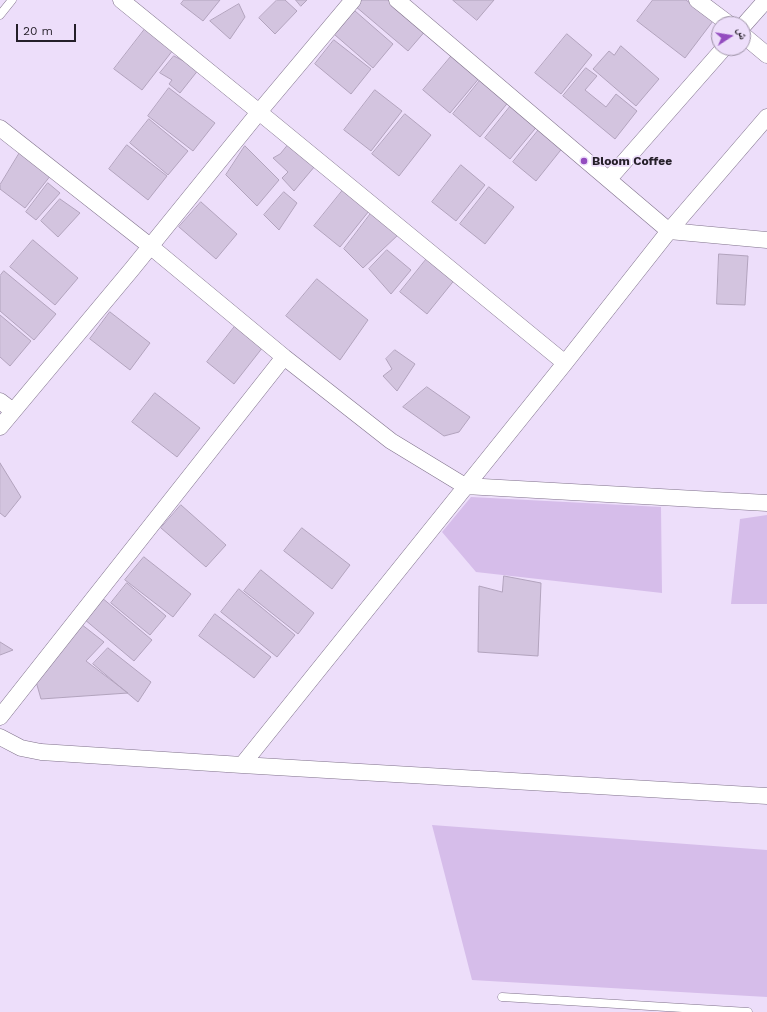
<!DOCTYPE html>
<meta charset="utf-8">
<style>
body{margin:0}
#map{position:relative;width:767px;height:1012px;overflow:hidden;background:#eddefa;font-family:"Work Sans","Noto Naskh Arabic",sans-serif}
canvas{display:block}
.north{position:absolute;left:711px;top:16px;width:40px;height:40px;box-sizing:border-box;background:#eddefa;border:1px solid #9d92a6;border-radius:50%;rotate:78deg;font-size:11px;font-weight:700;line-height:16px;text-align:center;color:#251f29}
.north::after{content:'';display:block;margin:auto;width:14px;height:18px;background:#934cbf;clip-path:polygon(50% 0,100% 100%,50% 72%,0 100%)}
.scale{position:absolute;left:16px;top:24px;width:60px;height:18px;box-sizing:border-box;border:2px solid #251f29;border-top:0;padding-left:5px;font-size:12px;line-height:14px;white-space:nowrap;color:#251f29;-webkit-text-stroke:3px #eddefa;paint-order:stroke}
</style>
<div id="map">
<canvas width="767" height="1012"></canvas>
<div class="north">ش</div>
<div class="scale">20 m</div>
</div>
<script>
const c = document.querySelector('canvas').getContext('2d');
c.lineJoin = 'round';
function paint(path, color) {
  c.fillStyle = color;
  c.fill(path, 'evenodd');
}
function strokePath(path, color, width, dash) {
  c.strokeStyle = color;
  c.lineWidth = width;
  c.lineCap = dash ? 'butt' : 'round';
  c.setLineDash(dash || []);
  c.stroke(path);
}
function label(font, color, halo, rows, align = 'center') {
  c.font = font + ' "Work Sans",sans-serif';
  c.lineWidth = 3.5;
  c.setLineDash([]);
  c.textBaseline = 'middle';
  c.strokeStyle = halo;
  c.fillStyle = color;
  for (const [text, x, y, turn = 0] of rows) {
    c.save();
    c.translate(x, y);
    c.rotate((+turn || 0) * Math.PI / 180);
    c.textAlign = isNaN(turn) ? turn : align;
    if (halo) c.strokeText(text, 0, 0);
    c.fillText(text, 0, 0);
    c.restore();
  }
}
const green = new Path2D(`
 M471 497 661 507 662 593 476 572 442 532Z
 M767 515V604H731L740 519Z
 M432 825 767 850V997L472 980Z`);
const building = new Path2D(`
 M184 0H220L203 21 181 4Z
 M277 0H285L297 11 275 34 259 18Z
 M296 0H307L301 6Z
 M360 0H392L427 29 408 51 355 6Z
 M453 0H494L477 20Z
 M653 0H686L713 21 685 58 637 21Z
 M239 4 245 17 230 39 210 21Z
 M355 11 393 44 373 68 335 35Z
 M145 29 173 50 142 90 114 69Z
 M567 34 592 55 561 94 535 73Z
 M334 40 371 69 351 94 315 64Z
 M621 46 659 79 636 106 593 69 609 51 614 55Z
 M454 53 481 76 450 113 423 90Z
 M174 56 199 69 180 93 169 84 172 80 160 73Z
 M586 68 597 76 585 90 606 107 616 94 637 111 615 139 563 96Z
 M482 78 510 100 480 137 453 114Z
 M169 88 215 123 193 151 148 116Z
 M375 90 402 111 371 151 344 130Z
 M513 103 539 124 510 159 485 138Z
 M405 114 431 135 399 176 372 154Z
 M149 119 188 151 168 175 130 143Z
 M541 127 564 146 536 181 513 162Z
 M127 145 167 176 148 200 109 169Z
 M288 145 315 166 294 191 282 178 288 172 273 158 280 154Z
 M245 146 279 180 257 206 226 175Z
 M22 149 51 175 25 208 0 189V185Z
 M461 165 485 185 456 221 432 202Z
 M48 183 60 193 36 220 26 212Z
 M489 187 514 207 485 244 460 224Z
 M343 190 369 211 340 247 314 226Z
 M284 192 297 203 279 230 264 215Z
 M60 199 80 213 58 237 41 221Z
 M201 202 237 234 216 259 179 227Z
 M372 212 399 234 363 268 344 249Z
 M33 240 78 278 55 305 10 267Z
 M387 250 411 270 391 294 369 269Z
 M719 254 748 256 745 305 717 304Z
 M429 256 456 278 427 314 400 292Z
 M4 271 56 314 34 340 0 311V276Z
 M317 279 368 320 340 360 286 316Z
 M110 312 150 343 130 370 90 339Z
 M0 315 31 341 10 366 0 357Z
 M236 325 263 347 234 384 207 362Z
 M395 350 415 364 397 391 383 376 392 369 386 359Z
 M427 387 470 417 459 432 444 436 403 407Z
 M155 393 200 428 177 457 132 422Z
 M0 463 21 497 5 517 0 513Z
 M181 505 226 545 206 567 161 528Z
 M302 528 350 565 332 589 284 551Z
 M144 557 191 594 173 617 125 580Z
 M261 570 314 613 298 634 244 591Z
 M504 576 541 583 538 656 478 652 479 586 502 592Z
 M127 583 166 616 150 635 111 603Z
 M239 589 295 635 277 657 221 612Z
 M101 597 152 640 134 661 84 619Z
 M215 614 271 657 254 678 199 636Z
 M81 624 104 642 86 661 128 693 41 699 35 678Z
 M0 642 13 650 0 655Z
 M108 648 151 682 138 702 93 664Z`);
const service = new Path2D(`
 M0 15 12 0
 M502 997 748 1012`);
const minor = new Path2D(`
 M121 0 259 112 565 363
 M397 0 669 231 767 240
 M697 0 729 24
 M743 26 766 0
 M743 35 767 55
 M0 128 150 246 284 357 391 441 465 486 767 503
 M609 179 724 48
 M0 401 13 411
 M0 427 132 269 259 112 353 0
 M0 717 284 357
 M0 737 21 748 41 752 242 765 767 796
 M242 765 565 363 669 231 767 117`);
const markers = [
 [584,161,4,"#934cbf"]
];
const poiNames = [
 ["Bloom Coffee",592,161]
];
paint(green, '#d6bdea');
paint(building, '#d3c4df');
strokePath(building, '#b2a3bd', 1);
strokePath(service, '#7f718a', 9);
strokePath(minor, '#7f718a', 17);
strokePath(service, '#fff', 8);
strokePath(minor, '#fff', 16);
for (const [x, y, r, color] of markers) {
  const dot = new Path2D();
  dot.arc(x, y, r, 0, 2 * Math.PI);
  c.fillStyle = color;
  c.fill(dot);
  strokePath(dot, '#eddefa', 1.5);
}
label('bold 12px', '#251f29', '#eddefa', poiNames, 'left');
</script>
